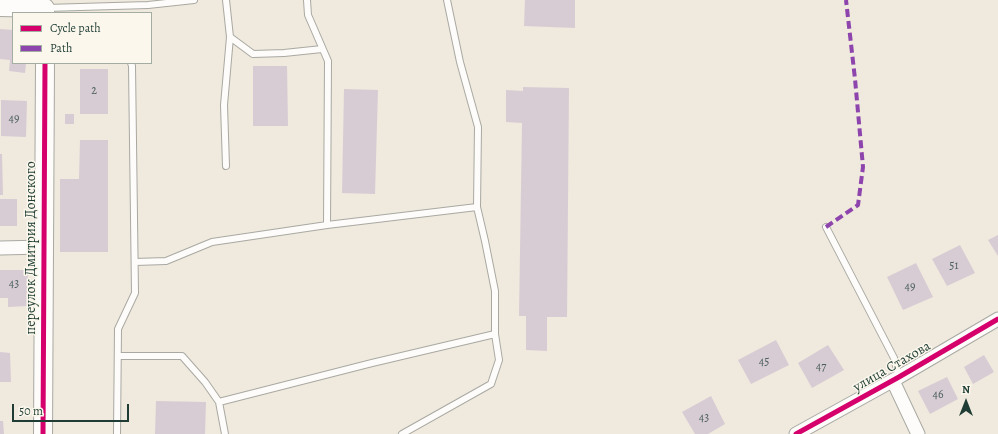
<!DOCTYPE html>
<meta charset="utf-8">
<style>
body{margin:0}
#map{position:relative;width:998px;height:434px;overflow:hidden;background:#efe9de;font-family:Alegreya,serif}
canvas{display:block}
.legend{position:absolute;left:12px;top:12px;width:140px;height:52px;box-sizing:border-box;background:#fbf7ec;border:1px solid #a3ada2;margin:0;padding:5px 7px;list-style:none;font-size:12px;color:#1f3d34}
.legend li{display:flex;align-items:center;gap:8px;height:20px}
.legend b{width:20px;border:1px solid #a3ada2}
.north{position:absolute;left:946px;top:382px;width:40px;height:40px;-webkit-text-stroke:3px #fbf7ec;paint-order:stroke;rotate:0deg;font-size:11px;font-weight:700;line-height:16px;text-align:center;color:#1f3d34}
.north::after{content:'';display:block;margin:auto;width:14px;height:18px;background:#1f3d34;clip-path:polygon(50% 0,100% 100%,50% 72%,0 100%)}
.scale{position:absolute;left:12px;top:404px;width:117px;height:18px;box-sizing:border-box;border:2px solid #1f3d34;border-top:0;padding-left:5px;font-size:12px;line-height:14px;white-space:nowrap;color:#1f3d34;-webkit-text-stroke:3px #fbf7ec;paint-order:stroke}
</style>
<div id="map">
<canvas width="998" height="434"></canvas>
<ul class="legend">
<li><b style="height:5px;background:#d6006c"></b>Cycle path</li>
<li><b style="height:5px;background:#8e44ad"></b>Path</li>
</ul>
<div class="north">N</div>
<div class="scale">50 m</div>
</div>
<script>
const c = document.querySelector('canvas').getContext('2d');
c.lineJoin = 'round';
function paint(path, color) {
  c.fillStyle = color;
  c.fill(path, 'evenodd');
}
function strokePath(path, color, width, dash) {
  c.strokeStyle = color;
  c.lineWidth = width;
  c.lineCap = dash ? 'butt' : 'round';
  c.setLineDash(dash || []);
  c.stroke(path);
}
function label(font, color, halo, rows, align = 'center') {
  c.font = font + ' Alegreya,serif';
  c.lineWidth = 3;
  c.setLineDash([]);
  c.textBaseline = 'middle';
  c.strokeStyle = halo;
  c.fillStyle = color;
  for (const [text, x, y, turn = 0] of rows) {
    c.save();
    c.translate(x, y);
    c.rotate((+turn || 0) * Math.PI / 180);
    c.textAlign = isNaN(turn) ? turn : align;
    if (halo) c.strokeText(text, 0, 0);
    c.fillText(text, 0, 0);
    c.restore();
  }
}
const building = new Path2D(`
 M525 0H575V28L524 26Z
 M0 29 13 30V63H26L25 73 9 71 10 60 0 59Z
 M253 66H287L288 126H253Z
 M80 69H108V114H80Z
 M523 87 569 88 567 317H547V351L526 350V316H519L522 123 506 122V90L523 91Z
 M344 89 378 90 375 194 342 193Z
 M1 100 27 101 26 137 1 136Z
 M65 114H74V124H65Z
 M80 140H108V252H60V179H79Z
 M0 154H2L3 195H0Z
 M0 199H17V226H0Z
 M998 235V256L988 240Z
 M960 245 975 273 947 286 932 259Z
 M916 263 933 297 903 310 887 277Z
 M0 270H28L27 306 8 307V298H0Z
 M776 340 789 365 751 384 738 360Z
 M828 345 844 370 812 388 798 363Z
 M0 352 10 353 11 382H0Z
 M984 355 994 372 973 384 964 367Z
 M947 377 958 399 930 414 918 391Z
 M711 396 725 424 708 434H695L682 412Z
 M156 401 206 402 205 434H155Z
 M0 421H3L4 434H0Z`);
const lane = new Path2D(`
 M226 0 230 37 253 54 284 53 322 49
 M46 8 148 5 194 0
 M226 166 224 105 230 37
 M327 225 477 207 478 127 460 62 447 0
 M826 227 894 358 899 377
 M135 262 166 261 212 242 327 225 328 61 308 15 307 0
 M118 356H182L205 382 219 402 225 434
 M219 402 372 363 495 334
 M117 434 118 329 135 293 132 66 131 63
 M402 434 491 384 499 360 495 334V291L485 241 477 207`);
const street = new Path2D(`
 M0 248 44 247
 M893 381 918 434
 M796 434 899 377 998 319`);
const secondary = new Path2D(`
 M0 7 45 8V13
 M43 434 45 63`);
const quiet = new Path2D(`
 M826 227 858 205 863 167 855 79 846 0`);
const cycleway = new Path2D(`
 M43 434 45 63
 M796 434 899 377 998 319`);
const numberNames = [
 ["2",94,91],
 ["49",14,119],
 ["51",954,266],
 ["43",14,284],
 ["49",910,287],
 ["45",764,362],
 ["47",821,367],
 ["46",938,395],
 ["43",704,418]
];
const streetNames = [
 ["переулок Дмитрия Донского",32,248,-90],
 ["улица Стахова",892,367,-30]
];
paint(building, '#d8ccd4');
strokePath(lane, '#a9a9a2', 8);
strokePath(street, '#a9a9a2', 15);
strokePath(secondary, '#a9a9a2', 20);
strokePath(lane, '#fdfcfa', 6);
strokePath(street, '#fdfcfa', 13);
strokePath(secondary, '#fdfcfa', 18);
strokePath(quiet, '#8e44ad', 4, [8, 4]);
strokePath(cycleway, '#d6006c', 5);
label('12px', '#4d615c', null, numberNames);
label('14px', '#1f3d34', '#fbf7ec', streetNames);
</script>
